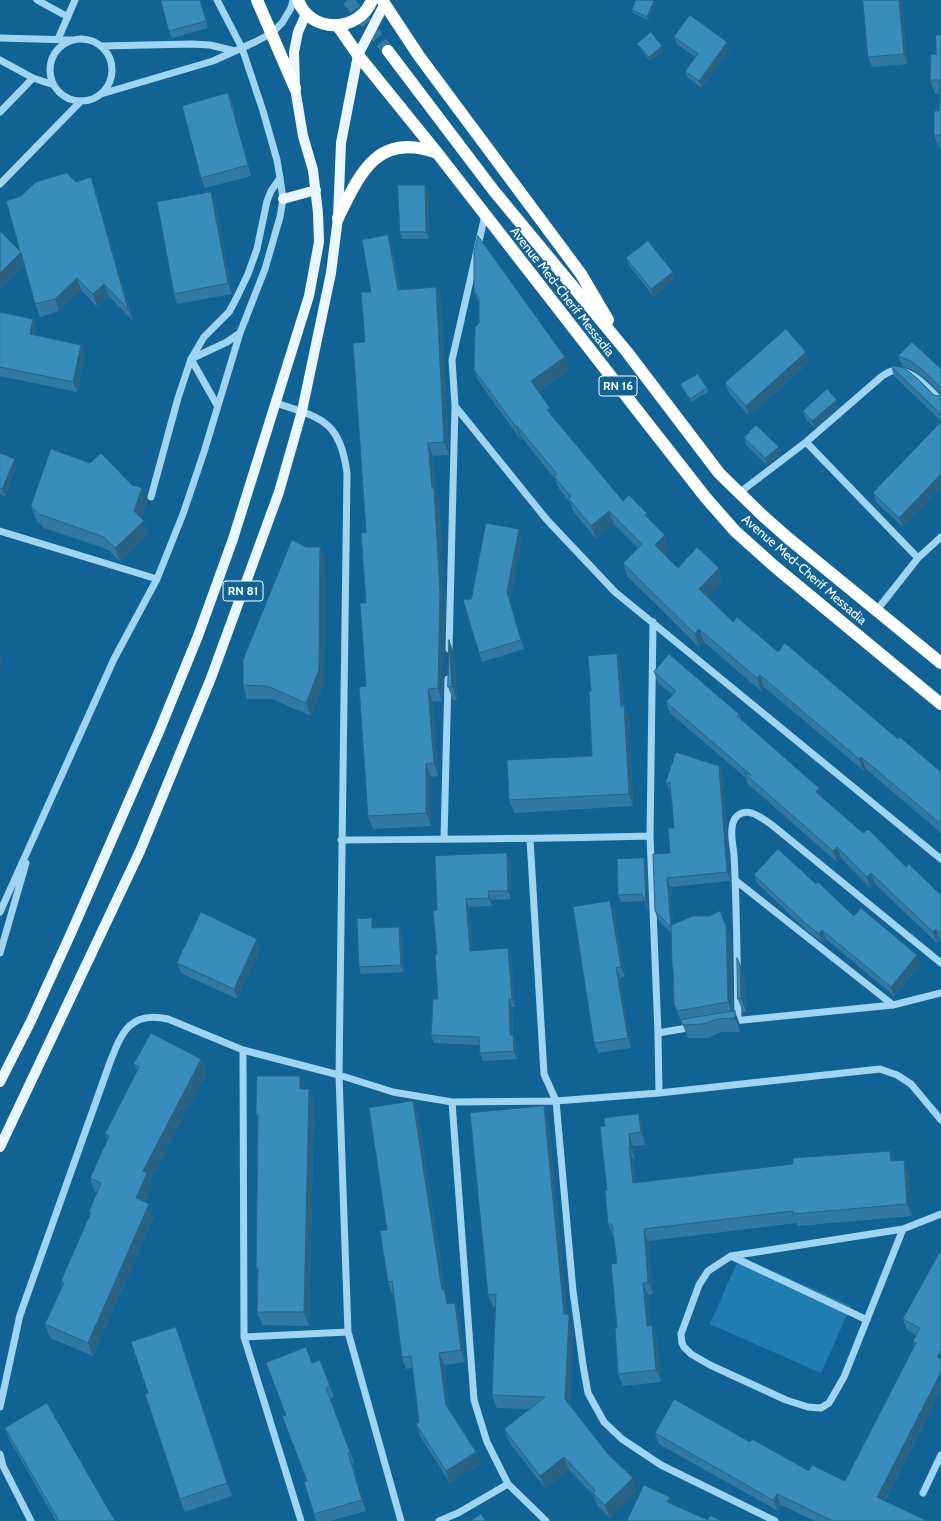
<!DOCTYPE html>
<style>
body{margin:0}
canvas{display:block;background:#116395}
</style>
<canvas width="941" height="1521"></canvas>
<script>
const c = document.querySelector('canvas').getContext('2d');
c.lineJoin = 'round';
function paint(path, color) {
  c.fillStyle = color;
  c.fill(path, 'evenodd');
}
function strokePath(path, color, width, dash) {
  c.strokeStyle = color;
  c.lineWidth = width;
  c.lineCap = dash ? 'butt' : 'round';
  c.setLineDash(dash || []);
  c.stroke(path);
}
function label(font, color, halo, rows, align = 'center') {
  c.font = font + ' Cabin,sans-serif';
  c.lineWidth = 3;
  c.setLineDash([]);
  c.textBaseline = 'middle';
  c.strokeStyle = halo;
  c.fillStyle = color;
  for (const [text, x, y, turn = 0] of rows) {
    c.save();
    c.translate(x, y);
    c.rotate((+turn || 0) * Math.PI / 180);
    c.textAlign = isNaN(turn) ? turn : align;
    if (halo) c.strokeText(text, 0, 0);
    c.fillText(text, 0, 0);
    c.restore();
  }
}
const green = new Path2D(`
 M740 1256 851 1306 821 1373 710 1324Z`);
const highwayTunnel = new Path2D(`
 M348 0 388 51`);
const minor = new Path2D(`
 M37 0 68 17
 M0 38 71 40
 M50 70a31 31 0 1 1 62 0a31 31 0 1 1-62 0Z
 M58 39 75 0
 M102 46 192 44 210 45 235 51
 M0 60 33 78 54 85
 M101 94 213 61 255 42 272 33 282 23 291 8 293 0
 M0 112 33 78
 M0 184 81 101
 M276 403C322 418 340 421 347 473L339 1075 348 1332 401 1521
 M217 405 191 359 227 342 240 333
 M455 406 547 520 615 592 941 859
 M739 493 806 442
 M151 497 178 398 191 359 204 337 229 312 237 297 248 274 257 249 267 201 271 191 280 178
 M0 531 157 579
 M918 558 806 442 881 377C884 375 888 372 892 371 911 367 929 389 941 401
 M877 610 918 558 941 537
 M653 622 650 836 658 1033 659 1093
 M449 649 455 406 452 360 485 215
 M444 839 448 679
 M530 839 544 1074 556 1101 573 1291 583 1365 588 1393 604 1422 622 1439 661 1465 775 1521
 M341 840C444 839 547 839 650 836
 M735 880 893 1005
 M0 912 114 659 157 579 183 514 204 452 240 333 265 269 280 217 283 199 280 178 277 160 263 111 242 48 217 0
 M0 953 26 863
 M738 1020C737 965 737 910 734 855 733 844 728 825 737 816 748 806 762 818 772 825L941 963
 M733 1021 893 1005 941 993
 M658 1033 693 1027
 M243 1050 244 1337 301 1521
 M452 1102 474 1400 487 1442 508 1484 546 1521
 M903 1229 844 1377 829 1403 821 1408 808 1407 786 1400 710 1365 691 1354 684 1347 682 1343 681 1334 699 1285 708 1271 731 1256 903 1229 941 1214
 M731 1256 867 1320
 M244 1337 348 1332
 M0 1407 20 1315 109 1065C121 1034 129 1010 168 1019L243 1050 339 1075 393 1092 452 1102 556 1101 659 1093 880 1069 897 1075 911 1084 941 1120
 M0 1454 3 1466 31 1521
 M923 1493 941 1455
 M439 1521 458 1513 508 1484`);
const major = new Path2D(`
 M283 199 316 190
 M0 1082 31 1021 72 931 158 734 198 636 233 539 309 296 319 242 318 213 313 170 303 136 295 88 294 52 298 32 306 14
 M0 1147 140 851 211 678 279 492 302 411 331 273 338 218 341 143 358 55 384 5`);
const highway = new Path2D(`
 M257 0 295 88
 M298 0C310 34 359 33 372 0
 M382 0 419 56 581 274 608 320
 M338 26 358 55 438 154 648 424 706 498 735 531 774 566 941 704
 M388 51 494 191 627 352 719 473 762 515 788 538 941 663
 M338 218C360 173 378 131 437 153`);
const wall = new Path2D(`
 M161 0H201L208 28 172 38 169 31Z
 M902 0 907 64 872 67 868 57Z
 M655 5 648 20 633 13 632 10Z
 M941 35V149L939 148 934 135 939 111 940 94H935L930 80 936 55Z
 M674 37 730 49 702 88 688 78 685 71 695 57 677 44Z
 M637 44 663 50 650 61 639 47Z
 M228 93 232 103 251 176 205 188 201 178Z
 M91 177 95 190 133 321 109 296 97 307 81 290 59 311 40 317 35 304 24 265 0 290V231L20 251 76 182Z
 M425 185 428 192 429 239H402L400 232Z
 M211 192 215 202 232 294 177 304 174 294Z
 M388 235 392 249 400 290 436 287 441 300 444 354 449 455 433 456 436 493 439 501 445 605 442 701 433 702 438 776 431 777V826L373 829 368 816 366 686V532L371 292Z
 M626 258 675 279 653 296 629 265Z
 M474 291 570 369 539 392 554 418 623 501 647 513 649 519 669 547 663 553 678 568 723 580 708 597 733 622 778 652 898 739 941 772V833L866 769 864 771 764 687 761 691 704 642 699 647 627 576 623 563 638 548 614 524 596 539 573 511 570 502 559 489 555 479 522 438 521 440 479 382 474 370 479 323V304Z
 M0 312 33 319 36 329 35 335 81 345 85 355 77 392 0 376Z
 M898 356 941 369V394L928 381 915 371 902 366Z
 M810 362 749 416 729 393 725 383Z
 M891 366 934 395 938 396 941 395V421L894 376Z
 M680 384 707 388 708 392 691 402 682 388Z
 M839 407 815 428 805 418 803 411Z
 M941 422 903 527 877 503 873 493Z
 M744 438 779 447 782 454 767 465 746 445Z
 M0 453 17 466 5 496 0 494Z
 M147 501 141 518 148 534 120 562 109 550 44 528 36 519 31 506Z
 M519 529 522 538 510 601 524 649 482 662 479 653 471 599Z
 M306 547H320L325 560 324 683 311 716 272 699H247L243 685Z
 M449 640 454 654 457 700H453L448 687Z
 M617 654 621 666 624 704 629 716 633 806 514 813 509 800 592 756 591 691Z
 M654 672 739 714 741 719 819 788 823 798 863 833 941 895V941L940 940 937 943 875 884 870 888 841 858 837 862 748 784 746 778 670 713 666 702 673 695 658 683Z
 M723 775 730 881 670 887 673 924 726 926 731 939 733 1012 740 1025V1032H721L708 1038H688L674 1004 672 934 658 920 655 911 670 853 674 828 671 792 670 791 666 782Z
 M510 861 511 899 491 900 492 906 469 907 472 951 511 956 515 1007H512L513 1035 516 1043 517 1059 483 1061 480 1053 479 1045 434 1043 431 1035 438 999 437 910Z
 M646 864 648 912 644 901 621 902 618 895Z
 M754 875 816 884 854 916 921 964 894 996 826 939 822 942 806 930 757 883Z
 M610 901 614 911 625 977 620 978 631 1048 598 1053 594 1043Z
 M375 925V928L399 927 402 934 404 972 361 974 359 967Z
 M261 949 237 999 181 973 177 963Z
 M745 979 746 1011 743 1013 738 999Z
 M201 1059 206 1073 150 1181 152 1186 145 1202 149 1204 154 1217 93 1356 50 1338 45 1324 62 1286 61 1281 90 1214 89 1211 97 1193 95 1192 90 1178 107 1140 105 1134 137 1071 134 1064Z
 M305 1089H309L314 1102 309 1326 262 1325 257 1312V1273L256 1268 258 1120 256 1115Z
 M544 1106 548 1118 567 1314 573 1326V1330L570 1405 607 1453 637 1490 610 1518 597 1505 594 1496 569 1470 545 1488 509 1442 504 1429 530 1409 497 1408 492 1395 495 1307H493L488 1295Z
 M418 1113 445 1291 449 1303H455L459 1315 465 1362 444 1365 449 1410 476 1452 480 1464 450 1483 420 1436 416 1424 419 1422 413 1368 406 1369 402 1357 394 1294H392L388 1282 387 1230Z
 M643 1126 645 1145 633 1146 635 1159H633L636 1182 894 1160 908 1172 912 1216 797 1226V1223L648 1241 653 1294 648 1295 650 1325H652L657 1337 661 1382 623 1386 618 1374 617 1263 614 1236H613L608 1224 607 1190 600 1127Z
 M941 1250V1391L885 1501 927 1521H815L781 1505 778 1511 659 1444 655 1433 750 1442 809 1471 845 1481 914 1346 913 1341 916 1335 907 1330 903 1319Z
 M181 1340 232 1496 185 1512 180 1499 148 1393Z
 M320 1360 334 1397 330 1398 354 1463H352L366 1511 330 1521H316L314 1514 307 1481 312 1363Z
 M5 1428 115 1521H56L9 1439Z`);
const shadedWall = new Path2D(`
 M200 0H201L208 28Z
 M899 0H902L907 64 904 54Z
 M654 1 655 5 648 20 647 17Z
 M727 42 730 49 702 88 699 81Z
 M662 46 663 50 650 61 649 57Z
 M228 93 232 103 251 176 248 165Z
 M91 177 95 190 133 321 128 309Z
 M425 185 428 192 429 239 426 232Z
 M211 192 215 202 232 294 228 283Z
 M388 235 392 249 402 303 398 290Z
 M21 252 25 264 0 290V273Z
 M673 272 675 279 653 296 651 289Z
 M77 278 81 290 59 311 55 299Z
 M104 284 109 296 97 307 93 294Z
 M436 287 441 300 444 354 449 455 444 442Z
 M33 319 36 329 33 344 30 334Z
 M81 345 85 355 77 392 73 382Z
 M806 352 810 362 749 416 746 406Z
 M565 357 570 369 536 394 531 381Z
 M837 400 839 407 815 428 812 421Z
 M550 408 555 420 547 410Z
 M517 426 522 438 521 440 516 427Z
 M428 443 433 456 436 493 439 501 445 605 442 701 438 688 432 488Z
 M779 447 782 454 767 465 765 458Z
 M15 459 17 466 5 496 2 489Z
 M941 474V488L903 527 899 518Z
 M142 488 147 501 139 524 134 511Z
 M609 511 614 524 596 539 591 526Z
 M647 513 652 526 645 515Z
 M144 521 148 534 120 562 115 548Z
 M519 529 522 538 510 601 524 649 507 592Z
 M665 535 669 547 659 558 655 545Z
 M320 547 325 560 324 683 311 716 306 703Z
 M719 568 723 580 704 602 699 589Z
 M699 629 704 642 699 647 695 634Z
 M449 640 454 654 457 700 452 686Z
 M0 651 4 661 0 669Z
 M617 654 621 666 624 704 629 716 633 806 629 794Z
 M760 675 764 687 761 691 757 678Z
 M428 689 433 702 438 776 434 763Z
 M861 757 866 769 864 771 859 759Z
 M426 764 431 777V826L426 813Z
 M719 766 723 775 730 881 727 872Z
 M819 788 823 799 816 792Z
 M837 847 841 858 837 862 833 851Z
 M507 853 510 861 511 899 508 891Z
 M644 858 646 864 648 912 646 905Z
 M871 873 875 884 870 888 867 877Z
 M667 878 670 887 674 937 671 927Z
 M488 891 491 900 492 906 489 898Z
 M466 899 469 907 473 959 470 951Z
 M610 901 614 911 625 977 621 967Z
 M372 918 375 925V935L372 928Z
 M726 926 731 939 733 1016 728 1002Z
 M399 927 402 934 404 972 401 965Z
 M936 929 940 940 937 943 933 932Z
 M822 930 826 939 822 942 819 934Z
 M257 939 261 949 237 999 234 989Z
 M508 948 511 956 515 1007 512 999Z
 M917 955 921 964 894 996 891 987Z
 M740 965 745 979 746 1011 741 998Z
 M616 968 620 978 631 1048 628 1038Z
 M509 999 512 1007 513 1043 510 1035Z
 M735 1011 740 1025V1032L735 1018Z
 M513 1035 516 1043 517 1059 514 1051Z
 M201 1059 206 1073 150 1181 152 1186 141 1211 136 1198 143 1171Z
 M300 1076 305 1090 300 1089Z
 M309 1089 314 1102 309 1326 304 1312Z
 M413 1101 418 1113 445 1291 449 1301 451 1316 442 1290Z
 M544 1106 548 1118 568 1325V1314L573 1326V1330L570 1412 565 1399 564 1314Z
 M639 1114 643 1126 645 1145 641 1132Z
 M629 1134 633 1146 635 1159 630 1147Z
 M629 1147 633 1159 638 1195 633 1183Z
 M890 1151 895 1163 891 1161Z
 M904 1160 908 1172 912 1216 907 1204Z
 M149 1204 154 1217 93 1356 88 1343Z
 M644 1229 648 1241 653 1294 648 1282Z
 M643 1283 648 1295 652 1338 647 1326Z
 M455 1303 459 1315 465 1362 461 1350Z
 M652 1325 657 1337 661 1382 656 1370Z
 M176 1327 181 1340 232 1496 227 1483Z
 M941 1350V1368L937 1357Z
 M439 1353 444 1365 450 1417 446 1405Z
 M941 1372V1391L881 1508 877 1497Z
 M476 1452 480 1464 450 1483 446 1471Z
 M348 1453 352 1463 366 1511 362 1500Z
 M564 1457 569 1470 545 1488 540 1476Z
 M633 1478 637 1490 610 1518 605 1505Z
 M777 1494 781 1505 778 1511 773 1500Z
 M670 1497 673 1507 667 1502Z`);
const building = new Path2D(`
 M161 0H200L206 21 169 31Z
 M636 0H651L654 1 647 17 632 10Z
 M863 0H899L904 54 868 57Z
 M690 15 727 42 699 81 685 71 698 54 674 37Z
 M651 32 662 46 649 57 637 44Z
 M936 35H941V145H940L941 135H934V111H939L940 80H930L931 54 936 55Z
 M228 93 248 165 201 178 182 106Z
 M67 173 76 182 91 177 128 309 104 284 93 294 77 278 55 299 35 304 21 252 0 273V231L20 251 6 201 21 196 36 182Z
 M398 185H425L426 232H400Z
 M211 192 228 283 174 294 157 202Z
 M388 235 398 290 436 287 439 341 444 442 428 443 432 488H434L440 592 438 688 428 689 434 763 426 764V813L368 816 359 687 366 686 360 603H366L361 533 366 532 353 343 365 342 361 292H371L362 240Z
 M478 236 565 357 531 381 550 408 547 410 623 501 629 495 647 513 645 515 665 535 655 545 678 568 697 547 719 568 699 589 733 622 737 617 778 652 785 643 898 739 900 737 941 772V824L861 757 859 759 760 675 757 678 699 629 695 634 623 563 642 544 609 511 591 526 568 498 571 497 554 476 557 474 517 426 516 427 474 370 475 327 479 323V298L474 291V252Z
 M648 241 673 272 651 289 626 258Z
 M0 312 33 319 30 334 81 345 73 382 0 367Z
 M786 329 806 352 746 406 725 383Z
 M912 342 941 369V388L925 372 911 361 898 356Z
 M891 366 901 367 907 370 918 379 934 395 938 396 941 395V414Z
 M698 374 707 388 690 399 680 384Z
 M827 389 837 400 812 421 803 411Z
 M941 422V474L899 518 873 493Z
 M756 425 779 447 765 458 744 438Z
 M51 449 90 463 101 453 132 485 142 488 134 511 144 521 115 548 104 537 39 514 31 506Z
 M0 453 15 459 2 489 0 488Z
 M486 523 519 529 507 592 521 640 479 653 463 600 471 599Z
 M292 540 306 547H320L319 670 306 703 267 686 243 685V660Z
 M449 640 452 686 448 687Z
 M617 654 621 707 624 704 629 794 509 800 507 760 592 756 589 691H591L588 656Z
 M669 654 739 714 737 716 819 788 816 792 863 833 868 829 906 867 909 864 941 895V934L936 929 933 932 871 873 867 877 837 847 833 851 744 773 751 775 666 702 676 691 654 672Z
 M676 752 719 766 727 872 667 878 671 927 655 911 653 854 670 853 668 828H674L670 783 666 782Z
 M778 849 816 884 818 882 854 916 861 908 917 955 891 987 822 930 819 934 803 921 754 875Z
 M507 853 508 891H488L489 898 466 899 470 951 508 948 512 999H509L510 1035H513L514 1051 480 1053 479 1037 431 1035 433 999H438L435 954H437L433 911 437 910 435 856Z
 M644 858 646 905 642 894 618 895 617 859Z
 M610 901 621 967 616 968 628 1038 594 1043 573 907Z
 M720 911 726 926 728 1002 677 1011 674 1004 673 970 672 966 671 925 693 916H709Z
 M201 912 257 939 234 989 177 963Z
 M372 918V928L399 927 401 965 359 967 357 919Z
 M737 958 740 965 741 998 738 999Z
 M735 1011V1018L717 1019 703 1024 683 1025 681 1020Z
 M151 1033 201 1059 143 1171 147 1173 136 1198 149 1204 88 1343 45 1324 64 1283 61 1281 91 1212 89 1211 101 1183 90 1178 109 1136 105 1134 139 1067 134 1064Z
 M257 1076H300V1089H309L304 1312H257L258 1268H256L258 1115H256Z
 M413 1101 442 1290 444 1289 447 1304 455 1303 461 1350 439 1353 446 1405 476 1452 446 1471 416 1424 419 1422 411 1356 402 1357 392 1281 388 1282 380 1231 387 1230 369 1108Z
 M544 1106 564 1314H568L569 1318 565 1399 607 1453 633 1478 605 1505 593 1493 595 1490 564 1457 540 1476 504 1429 545 1397 492 1395 496 1294 488 1295 470 1113Z
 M639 1114 641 1132 629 1134 630 1147H629L633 1183 793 1164V1158L890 1151 891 1161 904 1160 907 1204 793 1214V1211L644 1229 648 1282 643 1283 647 1326 652 1325 656 1370 618 1374 615 1328H617L611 1264 617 1263 612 1224H608L605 1190H607L600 1127 605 1126 604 1118Z
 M941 1250V1350L937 1357 941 1359V1372L877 1497 927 1521H833L777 1494 773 1500 655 1433 674 1399 750 1442 752 1439 809 1471 812 1465 845 1481 916 1343 913 1341 920 1328 903 1319Z
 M176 1327 227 1483 180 1499 145 1394 148 1393 131 1342Z
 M306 1347 312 1363 320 1360 330 1386 326 1388 350 1452 348 1453 362 1500 314 1514 304 1482 307 1481 282 1416 286 1415 266 1363Z
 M47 1403 115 1521H59L5 1428Z
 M644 1485 670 1497 667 1502 708 1520 710 1515 721 1521H627Z
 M481 1514 486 1521H471Z`);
const shields = [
 [618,386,38],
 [243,591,40]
];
const shieldNames = [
 ["RN 16",618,386],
 ["RN 81",243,591]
];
const streetNames = [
 ["Avenue Med-Cherif Messadia",562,292,52],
 ["Avenue Med-Cherif Messadia",804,570,41]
];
paint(green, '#1f7db2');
strokePath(highwayTunnel, '#357aa5', 12, [12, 6]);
strokePath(minor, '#9fd5f3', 7);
strokePath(major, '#ebf7ff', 10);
strokePath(highway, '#fff', 12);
paint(wall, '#3179a3');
paint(shadedWall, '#286384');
paint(building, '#398dbd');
strokePath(building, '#286384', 1);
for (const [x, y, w] of shields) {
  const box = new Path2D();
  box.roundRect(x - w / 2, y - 10, w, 20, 3);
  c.fillStyle = '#116395';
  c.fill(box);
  strokePath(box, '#fff', 1);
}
label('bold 12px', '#fff', null, shieldNames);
label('13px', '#fff', '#116395', streetNames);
</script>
